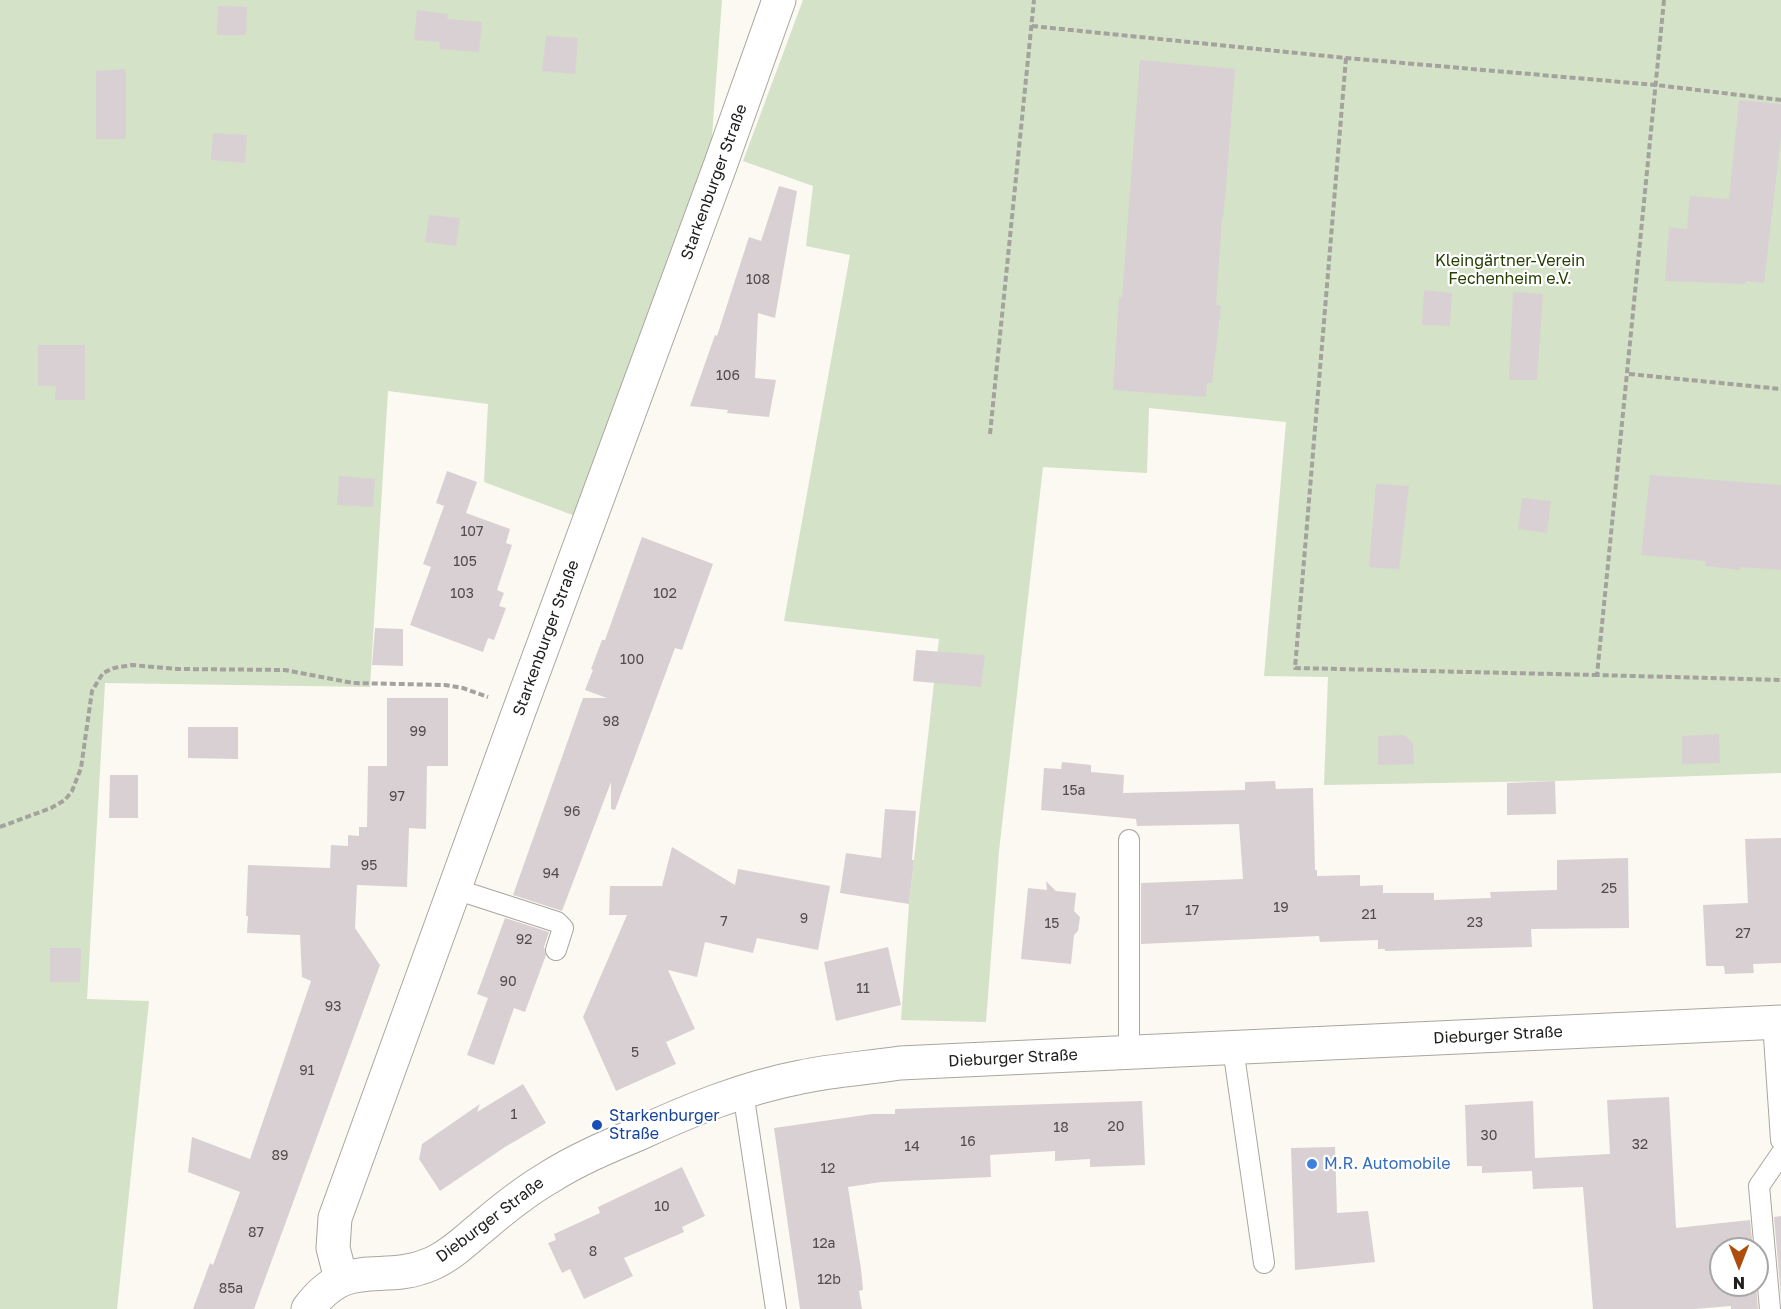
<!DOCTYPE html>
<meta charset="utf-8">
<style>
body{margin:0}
#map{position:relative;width:1781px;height:1309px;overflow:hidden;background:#fbf9f1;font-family:"Golos Text",sans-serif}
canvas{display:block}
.north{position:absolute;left:1709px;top:1237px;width:60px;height:60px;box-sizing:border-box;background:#fff;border:2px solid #a6a6a5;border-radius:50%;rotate:180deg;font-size:16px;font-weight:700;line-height:24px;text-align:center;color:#21201e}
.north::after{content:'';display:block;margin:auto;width:21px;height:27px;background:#af4e0c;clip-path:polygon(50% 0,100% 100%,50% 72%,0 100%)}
</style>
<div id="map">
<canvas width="1781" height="1309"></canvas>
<div class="north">N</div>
</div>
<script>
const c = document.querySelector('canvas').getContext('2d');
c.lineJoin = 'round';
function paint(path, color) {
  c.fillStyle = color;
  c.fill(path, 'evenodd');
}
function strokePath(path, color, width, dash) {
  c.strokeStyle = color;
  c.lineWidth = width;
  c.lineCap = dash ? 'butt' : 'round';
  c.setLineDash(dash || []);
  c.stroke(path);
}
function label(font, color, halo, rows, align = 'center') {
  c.font = font + ' "Golos Text",sans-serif';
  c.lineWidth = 4.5;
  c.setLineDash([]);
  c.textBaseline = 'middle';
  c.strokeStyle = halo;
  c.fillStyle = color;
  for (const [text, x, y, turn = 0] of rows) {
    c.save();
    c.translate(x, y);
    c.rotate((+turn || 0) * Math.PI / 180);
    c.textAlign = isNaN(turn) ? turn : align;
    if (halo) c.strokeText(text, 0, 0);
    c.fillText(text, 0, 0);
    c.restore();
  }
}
const green = new Path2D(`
 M0 0H722L711 150 578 517 484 482 488 404 388 391 370 687 105 683 87 999 149 1001 117 1309H0Z
 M803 0H1781V773L1555 781 1324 785 1328 677 1264 676 1286 422 1149 408 1147 473 1043 467 999 851 986 1022 901 1020 909 904 939 639 784 621 850 255 806 246 813 186 743 161Z`);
const building = new Path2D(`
 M218 6 247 7 246 35H217Z
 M417 10 448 14 447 19 482 22 479 52 439 49 440 42 414 40Z
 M546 36 578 38 575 74 542 71Z
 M1140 60 1235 69 1226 187 1223 218H1222L1216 305 1221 306 1212 383H1207L1206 397 1113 390 1119 297 1122 298Z
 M126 69V139H96V71Z
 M1739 100 1781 104V136L1764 283 1746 281V284L1665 281 1669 227 1687 229 1690 196 1729 199Z
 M213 133 247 135 245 163 211 160Z
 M779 186 797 191 775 318 758 313 755 378 776 380 769 417 727 413 728 410 690 406 715 335 717 336 749 237 761 241Z
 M429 215 460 218 456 246 425 242Z
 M1424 290 1452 293 1450 326 1422 325Z
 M1513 292 1543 294 1537 380H1509Z
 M38 345H85V400H55L56 386H38Z
 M447 471 477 482 466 513 510 529 506 543 512 545 497 590 504 593 499 606 506 608 494 640 488 638 483 652 410 625 431 567 423 564 444 506 436 503Z
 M1650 475 1781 485V570L1740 567V570L1705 566 1706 561 1641 555Z
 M339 476 375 479 373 507 337 505Z
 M1376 484 1409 486 1399 569 1369 567Z
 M1522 498 1551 501 1547 533 1518 529Z
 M642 537 713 564 682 650 675 648 615 810 611 809V782L562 911 513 895 583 698H607L585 690 593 670 591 669 602 640H605Z
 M375 628 403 629V666L372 665Z
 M916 650 985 655 981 687 913 681Z
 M387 698H448V766H427L426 829 409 828 407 887 357 885 355 928 380 965 254 1309H193L210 1263 213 1265 240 1192 188 1172 192 1137 250 1159 311 981 302 977 300 935 247 933 248 916H246L248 865 330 868 331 845 348 846V835L359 836V827H367L368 766H387Z
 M188 727H238V759L188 758Z
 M1719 734 1720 763 1682 764V736Z
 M1404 735 1413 743 1414 764 1378 765V736Z
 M1062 762 1091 765V772L1124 775 1123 793 1245 790V782L1275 781 1276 789 1313 788 1315 870H1317V876L1360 875V886L1383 885V893H1434V900L1491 898 1490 892 1557 890V860L1628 858 1629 928 1531 929 1532 947 1385 951V949H1378V940L1320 942 1319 936 1141 944V883L1243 879 1239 824 1137 826 1136 819 1041 810 1044 768 1061 769Z
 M110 775H138V818H109Z
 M1555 781 1556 814 1507 815V783Z
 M885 809 916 811 912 860H914L909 904 840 893 846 853 881 858Z
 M1781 838V963L1753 964 1754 973 1725 974 1724 966H1706L1703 905 1748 903 1745 839Z
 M672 847 735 885 738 869 830 886 818 950 757 938 753 953 705 942 697 977 668 970 695 1029 666 1042 676 1064 616 1091 583 1017 627 915H609L610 886H662Z
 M1046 881 1056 891 1076 893 1074 911 1080 917 1078 931 1074 935 1071 964 1021 959 1028 888 1047 890Z
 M505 918 549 932 544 947 546 955 525 1012 514 1008 494 1065 467 1055 488 998 477 994Z
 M888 947 901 1005 836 1021 824 962Z
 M50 948H81L80 982H50Z
 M523 1084 546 1123 505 1147 440 1191 419 1159 422 1144 480 1104 477 1112Z
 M1669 1097 1676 1228 1750 1220 1753 1249H1721V1285H1756L1758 1309H1731V1306L1694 1309H1593L1583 1187 1533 1189 1532 1171 1482 1173V1166H1467L1465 1105 1533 1101 1535 1158 1610 1154 1607 1100Z
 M1142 1101 1145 1165 1090 1167V1159L1055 1161V1151L990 1155 991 1177 881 1182 848 1187 861 1269 863 1290 859 1291 862 1309H800L774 1128 872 1114H895V1109Z
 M1335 1147 1337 1213 1368 1211 1375 1262 1295 1270 1291 1148Z
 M682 1167 705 1216 682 1227 684 1232 624 1258 633 1276 584 1299 570 1269 562 1273 548 1243 556 1240 554 1234 600 1213 598 1207Z
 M1781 1216V1297L1774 1217Z`);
const path = new Path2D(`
 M1664 0 1597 675 1781 680
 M1032 26 1346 58 1656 85 1781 100
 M1346 58 1295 668 1597 675
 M1629 374 1781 389
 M990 434 1034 0
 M0 827 51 808 65 800 72 791 81 768 92 691 103 673 114 668 132 665 177 669 285 670 353 683 445 685 463 688 488 697`);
const lane = new Path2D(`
 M1129 840V1053
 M455 889 557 922 563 928 556 950
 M1773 1022 1781 1140
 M1233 1048 1264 1263
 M743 1092 776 1309
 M1770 1309 1759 1186 1781 1154`);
const street = new Path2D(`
 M341 1279 333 1248 335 1218 519 711 720 166 779 0`);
const secondary = new Path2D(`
 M308 1309C349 1254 380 1286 431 1264 450 1256 466 1240 482 1227 503 1209 524 1192 548 1178 576 1160 607 1147 638 1134 690 1110 744 1088 801 1077 833 1070 867 1068 900 1063L1781 1022`);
const markers = [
 [597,1125,6,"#1a4fb4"],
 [1312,1164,6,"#3f7fe0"]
];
const numberNames = [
 ["108",758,280],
 ["106",728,376],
 ["107",472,532],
 ["105",465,562],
 ["103",462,594],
 ["102",665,594],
 ["100",632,660],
 ["98",611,722],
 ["99",418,732],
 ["15a",1074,791],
 ["97",397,797],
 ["96",572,812],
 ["95",369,866],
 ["94",551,874],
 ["25",1609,889],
 ["19",1281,908],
 ["17",1192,911],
 ["21",1369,915],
 ["9",804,919],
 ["7",724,922],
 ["23",1475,923],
 ["15",1052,924],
 ["27",1743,934],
 ["92",524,940],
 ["90",508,982],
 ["11",863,989],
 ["93",333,1007],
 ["5",635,1053],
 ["91",307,1071],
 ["1",514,1115],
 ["20",1116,1127],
 ["18",1061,1128],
 ["30",1489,1136],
 ["16",968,1142],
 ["32",1640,1145],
 ["14",912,1147],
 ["89",280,1156],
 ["12",828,1169],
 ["10",662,1207],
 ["87",256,1233],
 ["12a",824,1244],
 ["8",593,1252],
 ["12b",829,1280],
 ["85a",231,1289]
];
const streetNames = [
 ["Starkenburger Straße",714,182,-70],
 ["Starkenburger Straße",546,638,-70],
 ["Dieburger Straße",1498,1035,-3],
 ["Dieburger Straße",1013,1058,-3],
 ["Dieburger Straße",490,1220,-37]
];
const parkNames = [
 ["Kleingärtner-Verein",1510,261],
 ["Fechenheim e.V.",1510,279]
];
const transitNames = [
 ["Starkenburger",609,1116],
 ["Straße",609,1134]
];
const shopNames = [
 ["M.R. Automobile",1324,1164]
];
paint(green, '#d4e2c8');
paint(building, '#d9d0d3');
strokePath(lane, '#a8a69e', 22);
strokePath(street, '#a8a69e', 35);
strokePath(secondary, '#a8a69e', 35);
strokePath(path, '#a4a29c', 4, [6, 3]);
strokePath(lane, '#fff', 20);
strokePath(street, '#fff', 33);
strokePath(secondary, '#fff', 33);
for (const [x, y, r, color] of markers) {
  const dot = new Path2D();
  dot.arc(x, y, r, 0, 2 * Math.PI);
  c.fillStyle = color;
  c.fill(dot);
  strokePath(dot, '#fff', 2);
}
label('14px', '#4f4c4b', null, numberNames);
label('16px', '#21201e', '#fff', streetNames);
label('16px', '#253e00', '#fff', parkNames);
label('16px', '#164399', '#fff', transitNames, 'left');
label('16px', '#366cbe', '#fff', shopNames, 'left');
</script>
